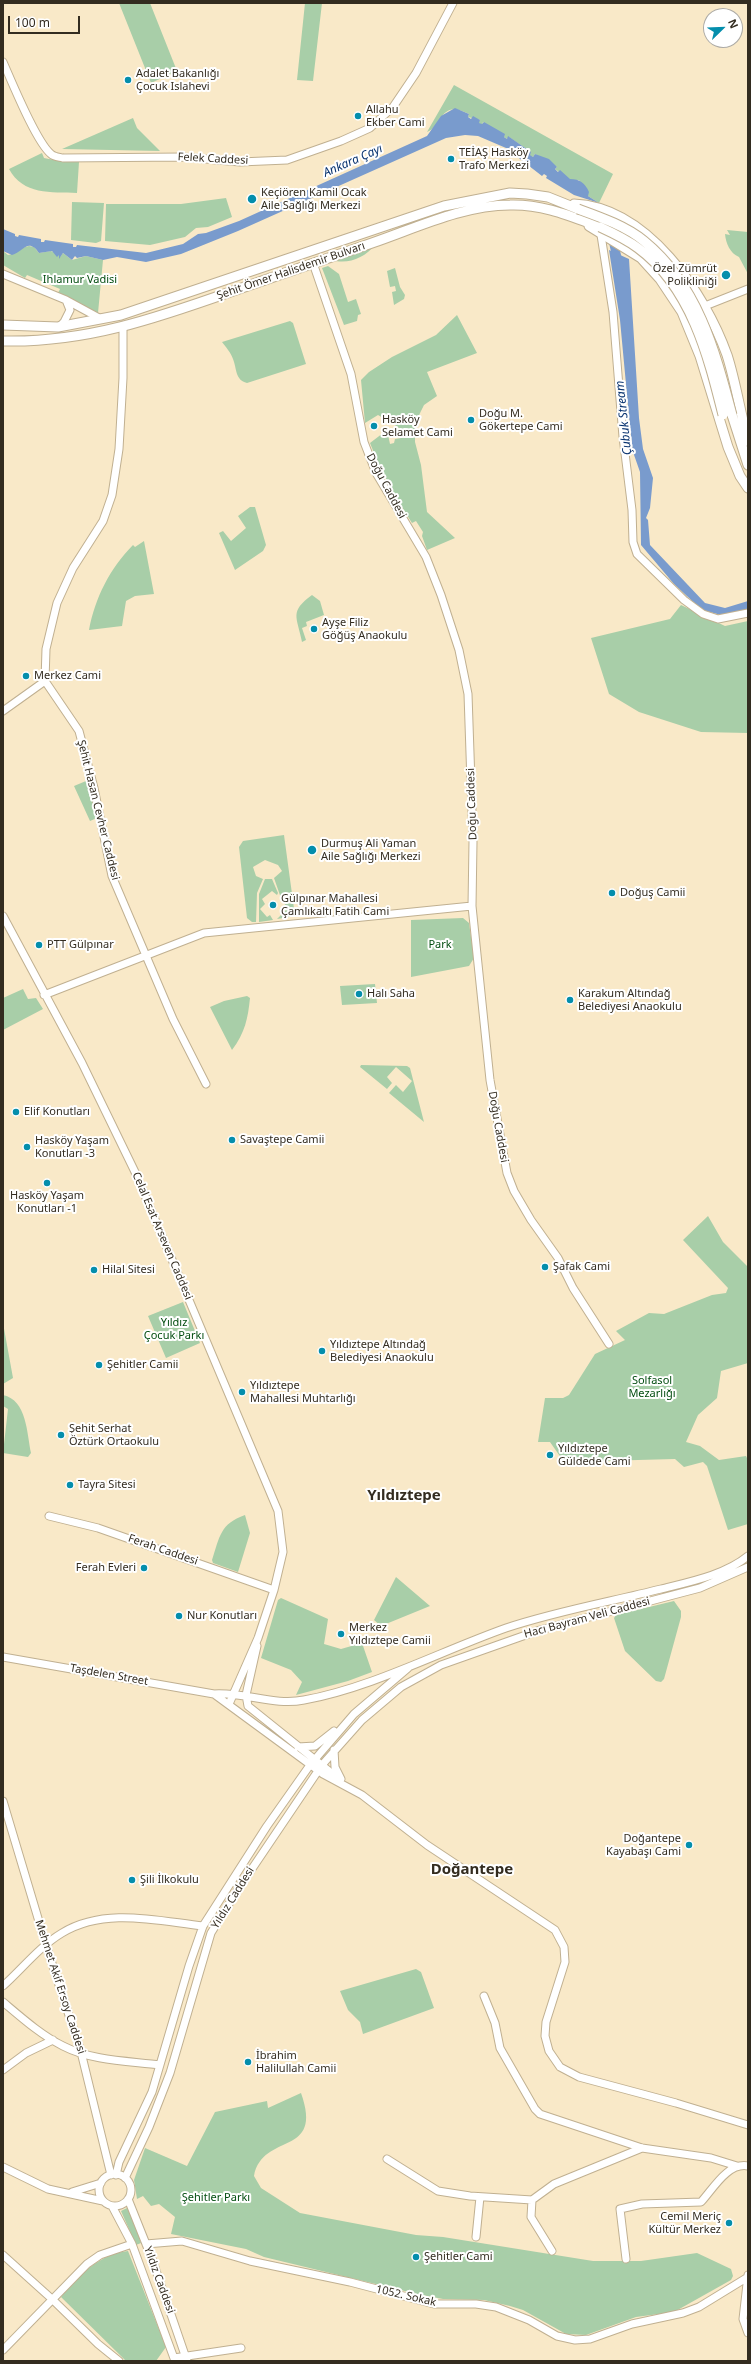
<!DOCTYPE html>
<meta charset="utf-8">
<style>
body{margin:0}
#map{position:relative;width:751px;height:2364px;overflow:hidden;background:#f9e9c8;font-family:"Noto Sans",sans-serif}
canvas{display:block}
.frame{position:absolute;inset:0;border:4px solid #332c20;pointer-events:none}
.north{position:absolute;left:703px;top:8px;width:40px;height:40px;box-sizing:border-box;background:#fff;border:1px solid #adaba6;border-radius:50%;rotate:67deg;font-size:11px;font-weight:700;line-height:16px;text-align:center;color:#332c20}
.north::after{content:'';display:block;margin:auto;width:14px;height:18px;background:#048eac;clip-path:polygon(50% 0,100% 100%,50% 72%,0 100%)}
.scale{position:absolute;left:8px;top:16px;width:72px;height:18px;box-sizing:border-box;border:2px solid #332c20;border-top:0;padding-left:5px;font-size:12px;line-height:14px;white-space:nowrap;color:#332c20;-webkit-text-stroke:3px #fff;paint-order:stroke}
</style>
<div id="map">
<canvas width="751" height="2364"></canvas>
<div class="frame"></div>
<div class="north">N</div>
<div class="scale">100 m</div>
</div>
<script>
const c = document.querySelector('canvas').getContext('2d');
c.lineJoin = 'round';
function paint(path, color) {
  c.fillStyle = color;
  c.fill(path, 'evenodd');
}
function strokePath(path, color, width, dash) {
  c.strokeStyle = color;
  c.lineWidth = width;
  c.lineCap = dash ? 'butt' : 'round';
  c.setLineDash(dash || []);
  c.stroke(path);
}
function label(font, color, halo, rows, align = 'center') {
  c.font = font + ' "Noto Sans",sans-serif';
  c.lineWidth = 4;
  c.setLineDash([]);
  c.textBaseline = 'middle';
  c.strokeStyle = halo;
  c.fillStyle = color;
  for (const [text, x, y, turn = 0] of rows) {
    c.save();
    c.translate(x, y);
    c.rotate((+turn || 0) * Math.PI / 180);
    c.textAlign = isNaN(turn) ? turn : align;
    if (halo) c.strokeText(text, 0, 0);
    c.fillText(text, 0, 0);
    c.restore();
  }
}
const green = new Path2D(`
 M119 3H150L177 71 151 83Z
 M305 3H322L313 81 297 80Z
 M454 85 613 174 599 203 588 196 579 180H570L555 169 557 167 535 154 533 157 529 155 531 152 509 137 507 139 483 122 482 125 478 123 480 120 468 117 469 114C440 98 443 126 427 132Z
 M133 118 137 128 160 151 62 149Z
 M42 153 44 158 49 159 79 162 77 193C51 192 23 195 9 169Z
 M226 198 232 217 208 227 196 228 185 237 150 245 105 241 106 204H181Z
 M72 202 104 203 101 241 96 243 71 240Z
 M727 230 748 232V274L739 257C730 253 726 244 725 234L730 235Z
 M375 245C365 258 347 265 332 260Z
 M29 246 34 247 39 253 51 251 60 255V257L63 253 72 260 86 256 103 260 98 313H94L58 293 60 289 27 275 25 278 3 265V251L8 255C17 254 20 247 29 246Z
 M328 266 339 274 348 302 356 299 361 314 358 315 357 321 344 325 322 268Z
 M395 268 400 287 405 295 404 299 394 305 392 292 396 291 395 286 390 287 387 271Z
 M457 315 477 353 427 372 437 396 424 405 421 411 415 424V442L421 465 427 512 455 538 427 550 422 536 423 532 416 521 412 523C395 497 381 471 370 443L387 430 390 444 394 443 395 439 401 438 402 433 398 427 378 415 365 423 361 380 369 372 392 357 436 335Z
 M290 321 293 323 306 364 247 383C235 380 237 369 233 359 231 353 226 347 222 342Z
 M250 507H255L266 545 263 551 235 570 219 533 223 531 231 541 246 528 238 516Z
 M144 541 154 594 135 596 126 601 122 626 89 630C95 598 110 568 133 545L135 547Z
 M312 595 320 601 324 615 306 622 307 626 302 628 306 640 302 642C297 616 289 612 312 595Z
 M681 605 725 626 748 621V733L701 732 639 712 609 694 591 638 670 619Z
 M86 781 89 786 97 818 90 821 74 786Z
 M284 835 295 916 277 919 288 908 282 901 274 878 282 871 278 865 265 860 253 867 256 876 263 879 257 893 256 922H252L247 918 239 847 243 841Z
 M265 879H272L278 893 277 895 272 891 262 899 265 904 260 909 267 917 270 915 273 920 259 922V894Z
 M463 918 469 923 474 958 469 966 411 977V920Z
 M375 984 377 1003 342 1005 340 986Z
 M23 989 28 999 36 998 43 1009 3 1030V998Z
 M247 996 250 998C248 1018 245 1033 232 1050L210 1007 224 1001Z
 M361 1065 407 1066 410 1068 424 1122 389 1093 396 1085 403 1092 412 1081 396 1067 387 1077 392 1083 387 1089 360 1067Z
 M708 1216 723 1242 748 1267V1363L721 1371 717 1398 698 1415 686 1442 700 1446 719 1460 746 1456 748 1460V1524L728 1530 707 1466 703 1462 684 1467 675 1459 564 1462 550 1442H538L545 1398H563L569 1395 595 1354 625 1340 616 1331 649 1313 664 1314 712 1295 726 1293 728 1288 683 1240Z
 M183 1302 200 1343 166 1358 148 1316Z
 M3 1323 13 1378 3 1384Z
 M3 1395C27 1400 27 1434 31 1453L28 1457 3 1453 8 1409 3 1406Z
 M245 1515 250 1533 238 1572 213 1563 212 1560C220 1536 220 1524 245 1515Z
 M396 1577 430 1606 381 1626 374 1620Z
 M281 1598 328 1619 324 1644 341 1649 362 1643 372 1672 348 1681 296 1695 302 1682 291 1670 261 1658 278 1600Z
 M674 1601 681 1611V1617L664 1679 661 1682 656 1681 625 1651 614 1618 616 1615Z
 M416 1969 421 1972 434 2008 363 2034 360 2022 348 2010 340 1991Z
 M301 2093C324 2158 263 2131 254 2176L261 2188 300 2213 416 2235 443 2237 593 2261H641L697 2253 731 2269 733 2276 731 2280 674 2312 636 2317 586 2335 566 2334 523 2310 510 2306 484 2300 443 2299 417 2294 264 2257 246 2249 171 2234 175 2217 159 2204 151 2206 143 2196 137 2199 134 2180 145 2148 187 2166 215 2112 267 2101 268 2108Z
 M129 2207 141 2243 136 2245 121 2211Z
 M128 2251 166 2347 156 2361H126L61 2297C76 2277 101 2253 128 2251Z`);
const water = new Path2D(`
 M455 108 469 114 468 117 471 119 473 116 480 120 479 123 482 124 484 122 505 134 504 137 507 139 508 136 531 152 530 155 533 157 535 154 549 159 557 167 555 169 558 172 560 170 570 179C580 179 585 183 589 192L588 196 599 203 574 195 546 178 547 176 544 174 542 176 506 148 478 136 465 135 446 138 238 231 181 254 146 262 117 257 103 260 86 256 77 258 75 256 72 260 63 253 59 259V255L57 257 52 251 39 253C28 237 23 252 12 255L3 251V229L15 234V236L18 237 19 235 41 239V242H44L45 240 73 244V247H76L77 245 146 253 183 244 198 234 206 233 239 221 427 136 441 116Z
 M609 250 629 259 639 418 643 449 653 478 650 508 646 518 648 520 650 545 705 603 725 608 748 601V610L721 615 702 610 674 584 641 545 640 472 633 452 630 427 620 320Z`);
const river = new Path2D(`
 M612 236 619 266`);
const secondary = new Path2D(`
 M3 62C12 82 36 142 51 154 54 157 59 157 63 158L183 157 240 162 287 160 341 141 370 128 393 107 416 73 453 3
 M601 235 613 312 623 437 632 510 633 542 637 554 684 600 703 614 718 619 748 613
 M313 263 351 374 364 442 376 473 426 557 441 595 459 650 468 694 473 842 472 906 490 1080 507 1173 514 1191 531 1220 558 1258 573 1288 609 1344
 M705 306 748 289
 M123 327V378L119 449 112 495 103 521 73 568 57 603 46 649 45 681 79 731 94 788 112 876 173 1019 206 1084
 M3 711 45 681
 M3 916 82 1063 135 1172 278 1511 283 1552 274 1590 258 1638 229 1704
 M44 995 204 933 472 906
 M49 1516 98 1528 274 1590
 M748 1556C725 1575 689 1582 661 1589 609 1602 557 1611 506 1628 441 1651 371 1688 304 1700 274 1706 246 1692 214 1694L323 1774 362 1795 427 1845 555 1930 564 1947 565 1962 546 2022 545 2036 549 2051 560 2067 579 2077 676 2103 748 2125
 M257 1646 246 1695 248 1706 339 1779
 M3 1657 214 1694
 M298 1747 315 1746 334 1731
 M334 1750 335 1767 341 1779
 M3 1801 46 1945 81 2052 111 2175
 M3 1986C22 1969 40 1946 62 1933 105 1907 157 1921 203 1926
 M484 1996 495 2023 500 2048 535 2109 540 2114 642 2148 711 2158 737 2166
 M3 2002C22 2018 41 2035 63 2046 92 2061 129 2061 160 2065
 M3 2070 26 2053 53 2040
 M387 2159 438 2191 470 2196 532 2200
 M3 2167 48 2189 103 2201
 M99 2190a16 16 0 1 1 32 0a16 16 0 1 1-32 0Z
 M116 2175 119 2162 152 2092 189 1966 203 1926 267 1826 310 1765 354 1714 408 1668
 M125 2178 149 2127 170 2073 211 1933 237 1891 322 1765 362 1720 401 1687 441 1665 540 1630 700 1588 748 1567
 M72 2192 101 2183
 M128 2199 152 2259 187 2361
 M112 2206 132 2244 175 2361
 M476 2237 480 2197
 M146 2244 182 2241 250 2261 350 2282 434 2304H476L496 2307 529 2320 557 2336 575 2340 590 2339 632 2324 683 2313 699 2307 748 2277
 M552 2251 531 2217 532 2200 554 2184 642 2148
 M3 2255 53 2300 98 2344 119 2361
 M626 2259 620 2209 642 2204 701 2202C713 2189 728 2162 748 2166
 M748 2275 743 2319 748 2333
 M3 2350 87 2264 100 2255 132 2244
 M174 2358 241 2348`);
const primary = new Path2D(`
 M3 274 66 300 101 319
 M59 327 64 322 70 310 66 300`);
const highway = new Path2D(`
 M574 204C647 207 705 293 727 355 736 383 740 412 748 441
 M589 226 641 258 660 279 682 312 700 356 728 447 740 476 748 488
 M3 325 58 327 121 315 444 206 510 193 527 194 548 197 578 209
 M3 341C85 343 157 318 233 291 280 275 326 259 372 243 416 228 463 205 510 205 542 204 570 216 600 227
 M732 415 748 465`);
const highwayBridge = new Path2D(`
 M578 209C600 217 626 226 644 241 698 285 715 351 732 415
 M600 227C613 233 626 239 638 248 691 287 708 355 723 415`);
const markers = [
 [128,80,4,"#048eac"],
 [358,116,4,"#048eac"],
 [451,159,4,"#048eac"],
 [252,199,5,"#048eac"],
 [726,275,5,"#048eac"],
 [471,420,4,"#048eac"],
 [374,426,4,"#048eac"],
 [314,629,4,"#048eac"],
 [26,676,4,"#048eac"],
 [312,850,5,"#048eac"],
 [612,893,4,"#048eac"],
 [273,905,4,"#048eac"],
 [39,945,4,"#048eac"],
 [359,994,4,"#048eac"],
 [570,1000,4,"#048eac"],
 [16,1112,4,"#048eac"],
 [232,1140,4,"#048eac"],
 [27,1147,4,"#048eac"],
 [47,1183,4,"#048eac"],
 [545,1267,4,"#048eac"],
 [94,1270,4,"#048eac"],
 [322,1351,4,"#048eac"],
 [99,1365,4,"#048eac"],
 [242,1392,4,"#048eac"],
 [61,1435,4,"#048eac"],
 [550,1455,4,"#048eac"],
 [70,1485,4,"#048eac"],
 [144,1568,4,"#048eac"],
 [179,1616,4,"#048eac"],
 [341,1634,4,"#048eac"],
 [689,1845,4,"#048eac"],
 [132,1880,4,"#048eac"],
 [248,2062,4,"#048eac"],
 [729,2223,4,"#048eac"],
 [416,2257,4,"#048eac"]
];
const poiNames = [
 ["Adalet Bakanlığı",136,74],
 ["Çocuk Islahevi",136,87],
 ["Allahu",366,110],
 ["Ekber Cami",366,123],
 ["TEİAŞ Hasköy",459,153],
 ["Trafo Merkezi",459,166],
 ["Keçiören Kamil Ocak",261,193],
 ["Aile Sağlığı Merkezi",261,206],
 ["Özel Zümrüt",717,269,"right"],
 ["Polikliniği",717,282,"right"],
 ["Doğu M.",479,414],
 ["Gökertepe Cami",479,427],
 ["Hasköy",382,420],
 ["Selamet Cami",382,433],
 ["Ayşe Filiz",322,623],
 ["Göğüş Anaokulu",322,636],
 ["Merkez Cami",34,676],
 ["Durmuş Ali Yaman",321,844],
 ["Aile Sağlığı Merkezi",321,857],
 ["Doğuş Camii",620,893],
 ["Gülpınar Mahallesi",281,899],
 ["Çamlıkaltı Fatih Cami",281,912],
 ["PTT Gülpınar",47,945],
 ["Halı Saha",367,994],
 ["Karakum Altındağ",578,994],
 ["Belediyesi Anaokulu",578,1007],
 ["Elif Konutları",24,1112],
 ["Savaştepe Camii",240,1140],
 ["Hasköy Yaşam",35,1141],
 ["Konutları -3",35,1154],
 ["Hasköy Yaşam",47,1196,"center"],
 ["Konutları -1",47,1209,"center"],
 ["Şafak Cami",553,1267],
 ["Hilal Sitesi",102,1270],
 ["Yıldıztepe Altındağ",330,1345],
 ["Belediyesi Anaokulu",330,1358],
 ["Şehitler Camii",107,1365],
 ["Yıldıztepe",250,1386],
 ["Mahallesi Muhtarlığı",250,1399],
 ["Şehit Serhat",69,1429],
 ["Öztürk Ortaokulu",69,1442],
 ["Yıldıztepe",558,1449],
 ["Güldede Cami",558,1462],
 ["Tayra Sitesi",78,1485],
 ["Ferah Evleri",136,1568,"right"],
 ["Nur Konutları",187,1616],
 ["Merkez",349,1628],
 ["Yıldıztepe Camii",349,1641],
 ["Doğantepe",681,1839,"right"],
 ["Kayabaşı Cami",681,1852,"right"],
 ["Şili İlkokulu",140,1880],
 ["İbrahim",256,2056],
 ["Halilullah Camii",256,2069],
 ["Cemil Meriç",721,2217,"right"],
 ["Kültür Merkez",721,2230,"right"],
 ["Şehitler Cami",424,2257]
];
const streetNames = [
 ["Felek Caddesi",213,159,3],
 ["Şehit Ömer Halisdemir Bulvarı",291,271,-19],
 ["Doğu Caddesi",386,486,62],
 ["Doğu Caddesi",472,804,-92],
 ["Şehit Hasan Cevher Caddesi",98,810,76],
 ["Doğu Caddesi",498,1127,80],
 ["Celal Esat Arseven Caddesi",162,1236,67],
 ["Ferah Caddesi",163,1550,19],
 ["Hacı Bayram Veli Caddesi",587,1618,-15],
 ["Taşdelen Street",109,1675,10],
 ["Yıldız Caddesi",233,1898,-58],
 ["Mehmet Akif Ersoy Caddesi",60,1987,72],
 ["Yıldız Caddesi",159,2280,70],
 ["1052. Sokak",406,2296,13]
];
const parkNames = [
 ["Ihlamur Vadisi",80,280],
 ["Park",440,945],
 ["Yıldız",174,1323],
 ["Çocuk Parkı",174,1336],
 ["Solfasol",652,1381],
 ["Mezarlığı",652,1394],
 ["Şehitler Parkı",216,2198]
];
const waterNames = [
 ["Ankara Çayı",353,161,-24],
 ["Çubuk Stream",624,418,-96]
];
const districtNames = [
 ["Yıldıztepe",404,1496],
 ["Doğantepe",472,1870]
];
paint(green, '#a8cea8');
paint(water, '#799bcd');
strokePath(river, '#799bcd', 9);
strokePath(secondary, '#c0b091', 9);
strokePath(primary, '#c0b091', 9);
strokePath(highway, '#c0b091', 11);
strokePath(secondary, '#fff', 7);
strokePath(primary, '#fff', 7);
strokePath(highway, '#fff', 9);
strokePath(highwayBridge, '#c0b091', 11, []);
strokePath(highwayBridge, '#fff', 9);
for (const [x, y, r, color] of markers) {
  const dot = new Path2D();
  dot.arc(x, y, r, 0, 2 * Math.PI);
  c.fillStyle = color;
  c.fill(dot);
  strokePath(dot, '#fff', 1.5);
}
label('11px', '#332c20', '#fff', poiNames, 'left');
label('11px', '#332c20', '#fff', streetNames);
label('11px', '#034d10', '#fff', parkNames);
label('italic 12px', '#0a3470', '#fff', waterNames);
label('bold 15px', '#332c20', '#fff', districtNames);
</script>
